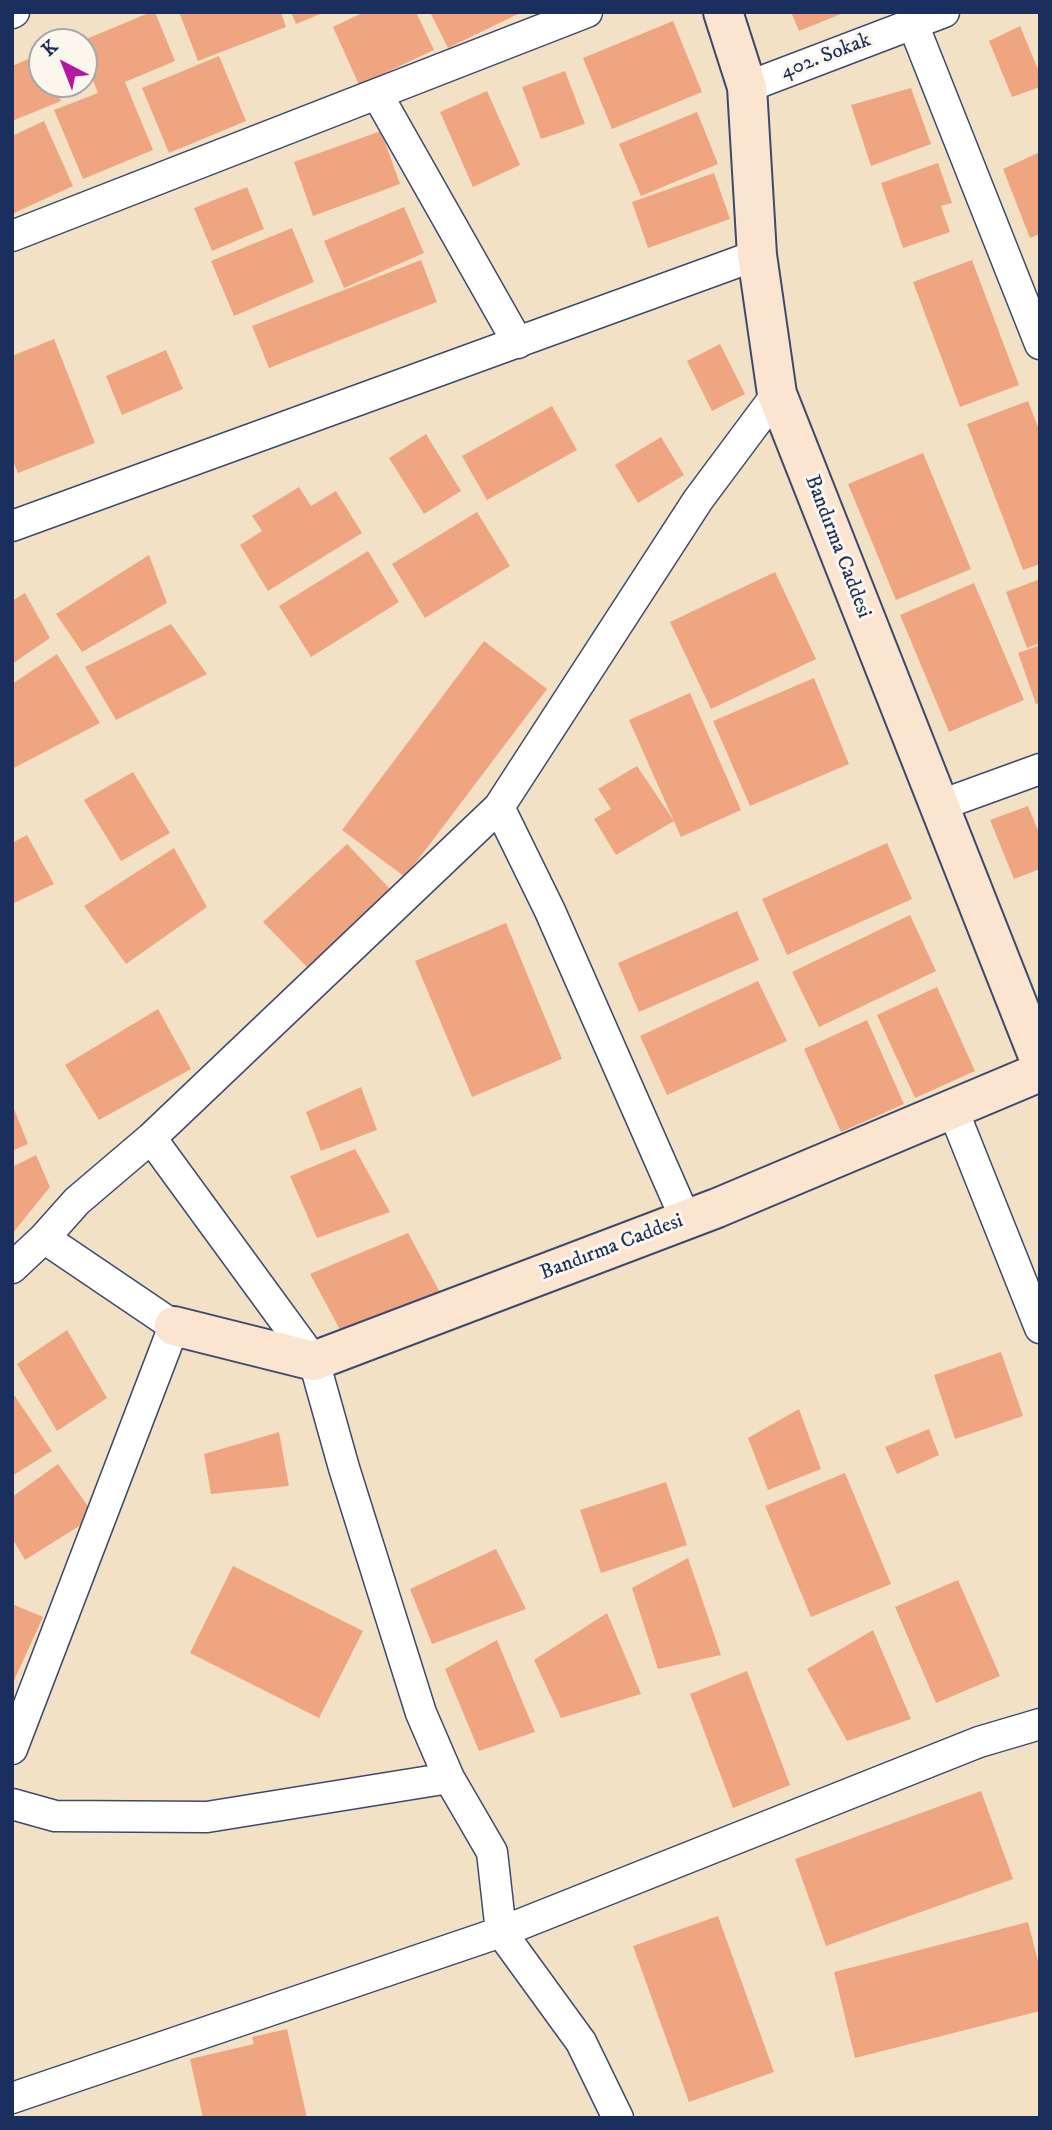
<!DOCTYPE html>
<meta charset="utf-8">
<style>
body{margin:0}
#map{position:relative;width:1052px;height:2130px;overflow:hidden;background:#f3e1c6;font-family:"IM FELL DW Pica",serif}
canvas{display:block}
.frame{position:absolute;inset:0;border:14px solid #1b2f5e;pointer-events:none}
.north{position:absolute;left:28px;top:28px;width:70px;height:70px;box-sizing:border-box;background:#fbf7ec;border:2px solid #a1a7b3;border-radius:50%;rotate:318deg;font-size:19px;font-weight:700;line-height:28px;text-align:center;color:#1b2f5e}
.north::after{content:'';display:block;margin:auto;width:24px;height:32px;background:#b5179e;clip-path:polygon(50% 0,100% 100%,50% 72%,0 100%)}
</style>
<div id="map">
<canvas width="1052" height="2130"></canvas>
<div class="frame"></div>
<div class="north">K</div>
</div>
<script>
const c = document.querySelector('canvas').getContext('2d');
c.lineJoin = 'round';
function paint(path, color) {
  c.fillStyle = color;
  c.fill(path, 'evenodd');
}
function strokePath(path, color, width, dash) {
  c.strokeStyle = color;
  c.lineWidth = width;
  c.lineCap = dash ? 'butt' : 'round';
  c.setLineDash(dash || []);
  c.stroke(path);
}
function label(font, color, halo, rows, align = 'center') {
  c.font = font + ' "IM FELL DW Pica",serif';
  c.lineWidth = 6;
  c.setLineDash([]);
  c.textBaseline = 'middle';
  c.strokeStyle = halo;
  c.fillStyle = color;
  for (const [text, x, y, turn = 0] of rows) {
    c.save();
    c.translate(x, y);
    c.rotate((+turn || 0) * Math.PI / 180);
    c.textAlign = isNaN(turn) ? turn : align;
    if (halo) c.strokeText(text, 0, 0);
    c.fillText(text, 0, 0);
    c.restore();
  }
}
const building = new Path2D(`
 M151 12H155L175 61 125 82 153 150 83 179 54 110 98 93 84 59V42H79Z
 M179 12H281L286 27 198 61Z
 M291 12H325L296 24Z
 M364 12H416L434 50 359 85 333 27Z
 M430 12H522L448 48Z
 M791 12H846L799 31Z
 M673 21 702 92 612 129 583 58Z
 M1020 26 1040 74V87L1012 97 989 41Z
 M42 53V84H54L61 101 12 121V66Z
 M219 56 246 121 169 153 142 88Z
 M565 71 585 124 541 139 522 87Z
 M911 88 931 144 871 166 851 105Z
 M487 91 520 165 473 187 440 112Z
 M697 112 718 164 641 196 619 144Z
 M44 121 73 186 12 214V136Z
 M381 131 400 184 313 216 294 162Z
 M1040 152V234L1030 238 1003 169Z
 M938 163 952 203 941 206 950 232 903 248 881 183Z
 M714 173 730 219 648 248 632 202Z
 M247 187 264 229 212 251 194 208Z
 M404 207 424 253 344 288 324 241Z
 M292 228 314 282 234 316 211 261Z
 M421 260 437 302 269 368 252 326Z
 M972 260 1019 385 960 407 913 282Z
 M54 339 95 443 18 473 12 459V356Z
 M720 344 745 394 712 411 687 361Z
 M166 350 183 389 122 415 106 376Z
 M1028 401 1040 432V564L1023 570 967 424Z
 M552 406 577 450 487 500 462 456Z
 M426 434 461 491 424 514 389 458Z
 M661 437 684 475 638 503 615 465Z
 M923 453 971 569 896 600 848 484Z
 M299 487 311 506 336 491 362 533 268 591 240 545 262 531 252 516Z
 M477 512 510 566 425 618 392 564Z
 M368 551 399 602 311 657 279 606Z
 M149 555 167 603 82 652 56 614Z
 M775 572 816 659 711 709 670 622Z
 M1040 579V643L1027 648 1006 592Z
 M974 583 1024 700 949 732 900 615Z
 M25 593 50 638 12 664V601Z
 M171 624 207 674 116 720 85 667Z
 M484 641 547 689 405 877 342 830Z
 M1040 645V703L1036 704 1018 653Z
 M57 654 100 723 12 769V684Z
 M814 678 849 764 750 806 713 721Z
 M690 693 741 810 681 837 629 720Z
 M637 766 674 821 616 855 594 819 611 809 598 789Z
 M133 772 170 833 121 861 84 800Z
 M1028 806 1040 835V869L1014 879 990 820Z
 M27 835 54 884 12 904V843Z
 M887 843 912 899 787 955 762 899Z
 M347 844 393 892 307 967 263 922Z
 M174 848 207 907 126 964 84 906Z
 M737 911 759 960 639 1012 618 963Z
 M910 915 936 971 819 1027 792 972Z
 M506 923 562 1059 472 1097 415 961Z
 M758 981 787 1041 667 1095 640 1036Z
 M937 987 975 1071 915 1098 877 1015Z
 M158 1009 191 1069 99 1120 65 1065Z
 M867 1020 904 1104 841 1132 804 1049Z
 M361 1087 377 1130 321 1151 306 1112Z
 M12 1104 28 1144 12 1151Z
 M355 1149 390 1212 317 1238 290 1176Z
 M36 1155 50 1187 12 1234V1167Z
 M408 1233 442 1296 344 1337 310 1274Z
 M67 1330 107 1398 57 1431 17 1364Z
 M1001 1352 1023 1416 955 1439 934 1375Z
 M12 1392 52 1451 12 1476Z
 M799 1409 821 1469 768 1490 748 1438Z
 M929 1429 939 1455 897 1474 885 1447Z
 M279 1432 289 1486 211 1494 204 1454Z
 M58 1464 95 1516 25 1560 12 1538V1497Z
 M845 1473 891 1584 811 1617 765 1506Z
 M666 1482 687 1545 601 1573 580 1510Z
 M496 1549 526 1609 432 1644 410 1589Z
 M688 1558 721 1655 658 1669 632 1588Z
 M233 1566 363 1631 319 1718 190 1653Z
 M958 1580 1000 1676 936 1703 895 1607Z
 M12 1604 43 1617 12 1685Z
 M607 1613 641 1694 561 1718 534 1660Z
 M873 1630 911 1719 847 1741 807 1669Z
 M497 1640 535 1732 479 1751 445 1669Z
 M747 1671 790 1785 733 1808 690 1694Z
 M981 1791 1013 1879 826 1946 795 1859Z
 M718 1916 774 2072 689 2102 633 1946Z
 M1028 1922 1040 1969V2011L855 2058 834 1972Z
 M287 2029 307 2118H203L190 2059 254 2044 252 2037Z`);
const street = new Path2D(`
 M12 13 14 12
 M913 24 1040 344
 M747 87 944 12
 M377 94 518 343
 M12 236 587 12
 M12 526 757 255
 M938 806 1040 769
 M499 807 550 911 686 1220
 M953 1110 1040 1328
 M151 1138 314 1361 344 1468 421 1713 449 1778 492 1852 501 1932 581 2042 618 2118
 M44 1238 77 1201 151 1138 499 807 698 500 777 394
 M12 1268 44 1238 174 1326 12 1749
 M12 1804 55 1816 207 1817 449 1778
 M12 2098 501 1932 979 1742 1040 1724`);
const secondary = new Path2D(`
 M723 12 747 87 757 255 777 394 1040 1061
 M174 1326 314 1361 717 1208 1040 1072`);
const streetNames = [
 ["402. Sokak",826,57,-21],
 ["Bandırma Caddesi",837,547,69],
 ["Bandırma Caddesi",612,1248,-21]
];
paint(building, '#efa680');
strokePath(street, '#3b4a6e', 33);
strokePath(secondary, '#3b4a6e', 42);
strokePath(street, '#fff', 30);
strokePath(secondary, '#fce5d0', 38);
label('21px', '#1b2f5e', '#fbf7ec', streetNames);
</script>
